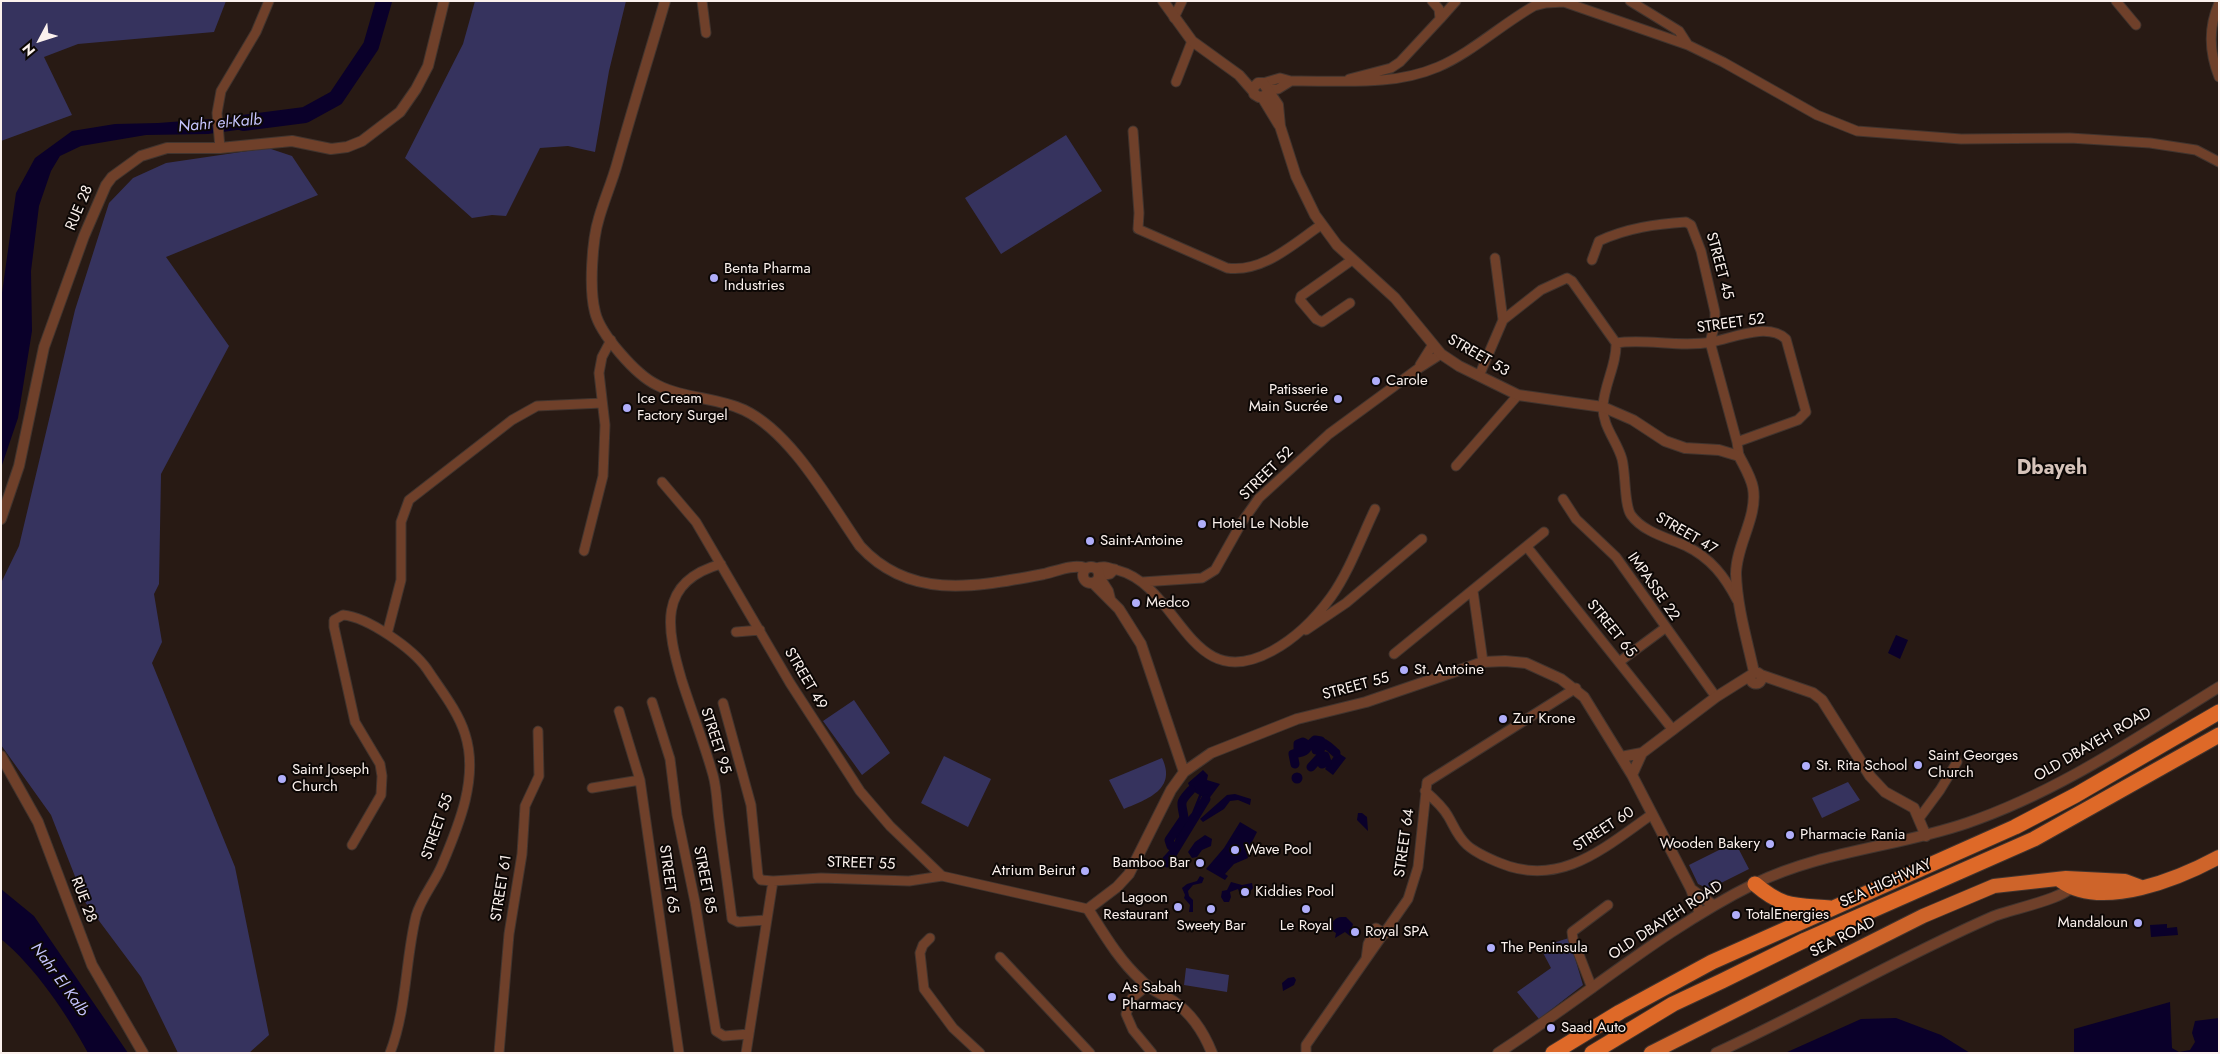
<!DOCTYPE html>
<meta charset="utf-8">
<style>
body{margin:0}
#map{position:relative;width:2220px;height:1054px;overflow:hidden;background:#281a14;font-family:Jost,sans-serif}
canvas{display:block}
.frame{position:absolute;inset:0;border:2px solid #fbf1ed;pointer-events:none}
.north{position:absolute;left:15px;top:15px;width:50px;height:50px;-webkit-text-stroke:4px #0c0705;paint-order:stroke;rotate:230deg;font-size:14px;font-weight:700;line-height:20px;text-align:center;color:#fbf1ed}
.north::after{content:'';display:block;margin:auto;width:18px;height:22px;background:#fbf1ed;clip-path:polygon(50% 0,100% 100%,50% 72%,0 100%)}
</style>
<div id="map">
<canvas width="2220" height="1054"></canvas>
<div class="frame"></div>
<div class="north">N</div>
</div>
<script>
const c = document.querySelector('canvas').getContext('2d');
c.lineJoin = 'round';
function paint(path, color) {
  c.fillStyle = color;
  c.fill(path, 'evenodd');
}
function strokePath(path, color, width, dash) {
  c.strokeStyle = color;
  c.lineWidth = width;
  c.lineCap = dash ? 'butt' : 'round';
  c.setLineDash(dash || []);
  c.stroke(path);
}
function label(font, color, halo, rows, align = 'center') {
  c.font = font + ' Jost,sans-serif';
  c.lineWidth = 4;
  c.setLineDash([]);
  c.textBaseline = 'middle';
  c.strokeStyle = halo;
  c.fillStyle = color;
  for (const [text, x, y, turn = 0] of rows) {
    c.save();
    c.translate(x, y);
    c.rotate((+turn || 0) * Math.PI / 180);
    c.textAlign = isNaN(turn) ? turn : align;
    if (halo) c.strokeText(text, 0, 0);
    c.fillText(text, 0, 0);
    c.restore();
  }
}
const green = new Path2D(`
 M1 1H226L214 32 78 44 44 57 72 115 1 141Z
 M475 1H626L609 71 595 152 568 146 540 148 506 216 492 215 472 218 405 158 463 44Z
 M1066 135 1102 191 1001 254 965 198Z
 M268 148 292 156 318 195 166 257 229 346 161 474 159 584 154 594 162 642 152 663 235 867 269 1035 249 1053H178L141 977 85 902 51 815 1 745V583L19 546 75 310 109 203 133 178 166 163Z
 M854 700 890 753 862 775 823 721Z
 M944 756 991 779 968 827 921 803Z
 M1162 758C1177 789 1148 799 1124 809L1109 780Z
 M1848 782 1860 800 1822 818 1812 798Z
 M1735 842 1749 869 1709 889 1698 884 1689 865Z
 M1569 938 1583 985 1539 1019 1517 992 1551 968 1540 947Z
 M1186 968 1229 975 1227 992 1184 985Z`);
const water = new Path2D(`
 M264 115 266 126 208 134 146 135 81 146 60 156 51 171 39 206 31 271 32 331 18 418 1 468V300L16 193 35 158 72 131 115 124 158 123Z
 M1896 635 1908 640 1900 659 1888 653Z
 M1337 752 1346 758 1333 775 1325 769Z
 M1203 770 1208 775 1207 780 1220 784 1208 800 1191 790 1188 783Z
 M1291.5 778a5.5 5.5 0 1 1 11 0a5.5 5.5 0 1 1-11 0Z
 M1235 794 1251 799 1250 805 1238 800 1230 801 1224 809 1203 822 1200 819 1227 795Z
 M1358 813H1362L1367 817 1368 831 1357 820Z
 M1240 822 1257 832 1247 852 1248 858 1234 864 1225 874 1228 876 1225 880 1206 869 1224 848Z
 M1205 835 1212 839 1211 846 1202 850 1197 857 1192 858 1188 852 1195 842Z
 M1200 876 1204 878 1202 883 1193 885 1188 891 1189 896 1193 900V912H1189L1190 905 1184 898 1185 895 1182 888 1187 884 1197 881Z
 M1231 882 1242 885 1252 883 1253 888 1246 897 1241 898 1238 889 1230 892 1231 897 1229 902H1224L1221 897 1222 891 1227 890Z
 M1 889 34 916 128 1053H88C67 1014 35 967 1 939Z
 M1342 917H1346L1353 924 1350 936 1345 932 1335 938 1336 933 1331 930C1330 923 1335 917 1342 917Z
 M2167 924V928L2177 927 2178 935 2151 937 2150 925Z
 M1294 977 1296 980 1294 985 1283 991 1282 983 1288 978Z
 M2170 1002 2172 1048 2179 1052 2190 1050 2195 1042 2192 1033 2195 1021 2219 1018V1053H2074V1029Z
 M1896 1018 1941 1035 1970 1053H1785L1861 1019Z`);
const stream = new Path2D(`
 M1177 841 1188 819 1196 810 1203 797
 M1164 858 1175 846 1178 834 1190 821 1200 796
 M1167 860 1170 852`);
const canal = new Path2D(`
 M1295 764 1293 754C1300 752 1307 753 1308 745L1303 742 1298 744V750L1299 752C1303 752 1305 750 1307 746L1303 743 1299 744 1298 750 1302 751C1307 748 1311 744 1315 740L1321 741 1323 744 1320 750H1316L1314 743C1323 739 1330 748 1336 753
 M1311 767 1321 756H1325L1327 762 1322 764
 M1171 846 1169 840 1184 818C1182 802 1178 804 1191 790
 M1167 863 1206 799`);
const river = new Path2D(`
 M243 123 305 115 336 98 371 46 384 1`);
const minor = new Path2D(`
 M702 1 706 33
 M1630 1 1679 31 1688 45
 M2116 1 2136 25
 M2219 3C2208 28 2209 52 2219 77
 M1174 18 1182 1
 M1440 19 1456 1
 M1349 79 1391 68 1400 62 1440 19 1439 9 1432 1
 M1176 82 1192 41
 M1263 83 1280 78 1291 81C1340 80 1391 87 1438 67 1471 53 1502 24 1534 6L1546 3 1564 2 1688 45 1723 62 1817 115 1857 131 1961 139 2070 138 2150 143 2196 150 2219 162
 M1268 90 1278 89 1291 81
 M1133 131 1139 213 1138 229 1227 268C1263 273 1293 244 1321 225
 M220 148 217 113 221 91 256 32 269 1
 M1592 260 1599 241C1627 228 1656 224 1686 222L1691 225 1701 251 1715 312V324L1710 342 1737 442 1739 456
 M1350 303 1322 322 1316 319 1300 300 1301 296 1352 260
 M1503 320 1541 290 1567 278 1572 281 1616 343C1617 364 1604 385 1603 406 1602 426 1617 441 1622 459 1626 474 1624 505 1631 515 1643 532 1668 538 1686 546 1711 558 1725 577 1737 600
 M1616 343C1646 338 1679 348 1712 342 1733 338 1768 322 1786 339L1806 412 1798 420 1737 442
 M1420 365 1432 346
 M1479 376 1503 320 1495 258
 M1456 466 1518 395
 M662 482 696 522 790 683 860 791 890 826 942 876
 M1563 499 1576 519 1616 557 1716 697
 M1527 547 1673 730
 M584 551 603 476 605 425 599 373 602 357 611 340
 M721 564C656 582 667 630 682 681 692 712 704 743 713 775 717 789 717 806 719 820 723 853 728 886 732 919L738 922 766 920
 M1096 568C1105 565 1109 568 1117 570 1181 586 1188 697 1272 651 1296 638 1315 619 1331 597 1349 572 1362 536 1375 509
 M1099 576 1110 574 1115 569
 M1142 582 1202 578 1215 570 1242 522 1259 498 1329 434 1419 368 1441 354
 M1473 591 1483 662
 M1306 630 1346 603 1422 539
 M736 632 760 630
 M387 634 401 580V522L409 500 512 420 537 406 602 403
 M1394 654 1544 532
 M1619 662 1665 628
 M652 702 670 759 677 815 695 902 716 1031 724 1036 749 1034
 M723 703 751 805 758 876 761 880 773 881
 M619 711 640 780 679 1053
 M592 788 640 780
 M1425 791C1433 798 1443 807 1448 816 1454 826 1457 836 1467 845 1476 853 1488 858 1500 863 1560 888 1604 848 1651 815
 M1920 817 1940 790 1957 762
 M352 845 381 795 382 776 380 764 355 722 334 627V620L343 615C368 617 413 649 427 669 440 689 458 711 465 734 479 777 459 825 442 865 435 882 421 898 416 916 405 961 407 1009 390 1053
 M930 938 923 945 920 953 924 989 953 1028 980 1053
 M1000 957 1090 1053
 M1366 959 1368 944 1376 928 1385 934
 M1147 986 1132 998 1126 1014 1133 1030 1152 1053
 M1592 988 1573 939 1572 932 1608 905
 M499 1053 509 934 522 854 525 806 539 776 538 731
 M746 1053 773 881 821 878 909 881 942 876 1088 909
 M1306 1053V1045L1315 1032 1408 899 1418 867 1427 782 1576 688`);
const tertiary = new Path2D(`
 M665 1C649 56 632 110 617 164 612 182 604 200 599 218 592 240 589 289 595 312 600 334 636 375 657 385 684 399 716 397 744 410 792 433 830 503 860 546 911 602 979 586 1044 574 1057 571 1073 564 1085 568
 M1163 1 1192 41 1239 75 1253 91
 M1268 91 1265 96 1259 97 1254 94 1253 88 1258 83H1263L1278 105 1280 126 1296 176 1315 215 1337 245 1395 298 1441 354 1459 366 1518 395 1603 407 1633 420 1665 441 1685 448 1719 450 1739 456C1744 466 1751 477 1753 488 1758 517 1736 545 1736 574 1737 607 1747 640 1754 672
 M1262 97 1279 125
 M1 519 19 466 44 347 84 236 106 185 112 177 141 156 167 148H220L292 141 331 149 347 147 362 141 400 112 416 89 428 66 444 1
 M1083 575a8 8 0 1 1 16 0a8 8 0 1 1-16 0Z
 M1099 577 1108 591 1110 599
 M1093 583 1119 609 1141 644 1184 772
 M1750.5 678a5.5 5.5 0 1 1 11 0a5.5 5.5 0 1 1-11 0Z
 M1761 675 1813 693 1822 700 1870 776 1885 792 1914 808 1926 836
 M1 756 38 822 92 965 143 1053
 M1621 757 1642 753 1716 697 1751 675
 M1632 775 1642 753
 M1691 889 1713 905
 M1212 1053C1204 1033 1191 1013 1173 1001 1162 994 1150 990 1141 980 1119 960 1104 934 1088 909L1117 887 1129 874 1171 790 1184 772 1211 753 1297 719 1366 702 1483 662 1505 661 1526 663 1561 679 1584 697 1632 775 1691 889 1700 914
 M1498 1053C1584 998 1663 929 1754 884 1821 851 1897 847 1967 823 2058 792 2138 737 2219 687
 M1716 1053C1810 1010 1898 958 1992 917 2010 909 2068 899 2075 883`);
const trunk = new Path2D(`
 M2061 881C2102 911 2180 878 2219 857
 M1651 1053 1923 916 1994 886 2066 878 2125 881 2141 887`);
const motorway = new Path2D(`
 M1755 884C1783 908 1794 905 1830 908
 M1553 1053 1620 1012 1712 962 2015 827 2076 795 2219 712
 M1592 1053 1673 1004 1722 981 1805 940 2034 839 2219 735`);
const markers = [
 [714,278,5,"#b0aefa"],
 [1376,381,5,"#b0aefa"],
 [1338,399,5,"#b0aefa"],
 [627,408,5,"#b0aefa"],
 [1202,524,5,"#b0aefa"],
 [1090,541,5,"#b0aefa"],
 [1136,603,5,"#b0aefa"],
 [1404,670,5,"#b0aefa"],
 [1503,719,5,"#b0aefa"],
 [1918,765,5,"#b0aefa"],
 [1806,766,5,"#b0aefa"],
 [282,779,5,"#b0aefa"],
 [1790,835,5,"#b0aefa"],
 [1770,844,5,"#b0aefa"],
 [1235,850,5,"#b0aefa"],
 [1200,863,5,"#b0aefa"],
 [1085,871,5,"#b0aefa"],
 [1245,892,5,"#b0aefa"],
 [1178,907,5,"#b0aefa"],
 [1211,909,5,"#b0aefa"],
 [1306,909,5,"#b0aefa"],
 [1736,915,5,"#b0aefa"],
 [2138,923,5,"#b0aefa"],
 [1355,932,5,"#b0aefa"],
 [1491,948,5,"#b0aefa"],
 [1112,997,5,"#b0aefa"],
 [1551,1028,5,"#b0aefa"]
];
const streetNames = [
 ["RUE 28",80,208,-67],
 ["STREET 45",1719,266,75],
 ["STREET 52",1731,324,-8],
 ["STREET 53",1478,356,30],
 ["STREET 52",1267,474,-45],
 ["STREET 47",1686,534,30],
 ["IMPASSE 22",1653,587,55],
 ["STREET 65",1611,629,51],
 ["STREET 49",805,679,59],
 ["STREET 55",1356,687,-15],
 ["STREET 95",715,741,72],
 ["OLD DBAYEH ROAD",2093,745,-30],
 ["STREET 55",438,827,-71],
 ["STREET 60",1604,830,-33],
 ["STREET 64",1405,843,-82],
 ["STREET 55",861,864,2],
 ["STREET 65",668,879,82],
 ["STREET 85",704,880,79],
 ["SEA HIGHWAY",1886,884,-24],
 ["STREET 61",502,888,-81],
 ["RUE 28",83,900,69],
 ["OLD DBAYEH ROAD",1666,921,-33],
 ["SEA ROAD",1843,938,-27]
];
const poiNames = [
 ["Benta Pharma",724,269],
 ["Industries",724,286],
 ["Carole",1386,381],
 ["Patisserie",1328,390,"right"],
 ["Main Sucrée",1328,407,"right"],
 ["Ice Cream",637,399],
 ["Factory Surgel",637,416],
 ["Hotel Le Noble",1212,524],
 ["Saint-Antoine",1100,541],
 ["Medco",1146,603],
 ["St. Antoine",1414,670],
 ["Zur Krone",1513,719],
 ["Saint Georges",1928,756],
 ["Church",1928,773],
 ["St. Rita School",1816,766],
 ["Saint Joseph",292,770],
 ["Church",292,787],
 ["Pharmacie Rania",1800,835],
 ["Wooden Bakery",1760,844,"right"],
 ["Wave Pool",1245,850],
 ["Bamboo Bar",1190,863,"right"],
 ["Atrium Beirut",1075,871,"right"],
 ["Kiddies Pool",1255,892],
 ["Lagoon",1168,898,"right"],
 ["Restaurant",1168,915,"right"],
 ["TotalEnergies",1746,915],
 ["Mandaloun",2128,923,"right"],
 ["Sweety Bar",1211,926,"center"],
 ["Le Royal",1306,926,"center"],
 ["Royal SPA",1365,932],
 ["The Peninsula",1501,948],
 ["As Sabah",1122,988],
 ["Pharmacy",1122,1005],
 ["Saad Auto",1561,1028]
];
const waterNames = [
 ["Nahr el-Kalb",220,124,-5],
 ["Nahr El Kalb",59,980,54]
];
const districtNames = [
 ["Dbayeh",2052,469]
];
paint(green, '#36335e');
paint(water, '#0a002a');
strokePath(stream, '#0a002a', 2.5);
strokePath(canal, '#0a002a', 9);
strokePath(river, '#0a002a', 16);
strokePath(minor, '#41342e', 11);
strokePath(tertiary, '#41342e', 12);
strokePath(trunk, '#41342e', 16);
strokePath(motorway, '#41342e', 17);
strokePath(minor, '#6f402a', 9);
strokePath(tertiary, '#6f402a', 10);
strokePath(trunk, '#ce642a', 14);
strokePath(motorway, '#de6928', 15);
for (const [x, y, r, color] of markers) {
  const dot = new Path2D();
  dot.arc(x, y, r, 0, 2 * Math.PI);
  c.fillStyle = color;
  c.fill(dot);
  strokePath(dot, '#0c0705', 2);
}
label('15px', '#fbf1ed', '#0c0705', streetNames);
label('15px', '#fbf1ed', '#0c0705', poiNames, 'left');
label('italic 16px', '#c5c4fe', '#0c0705', waterNames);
label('bold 20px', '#d6c3ba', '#0c0705', districtNames);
</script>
